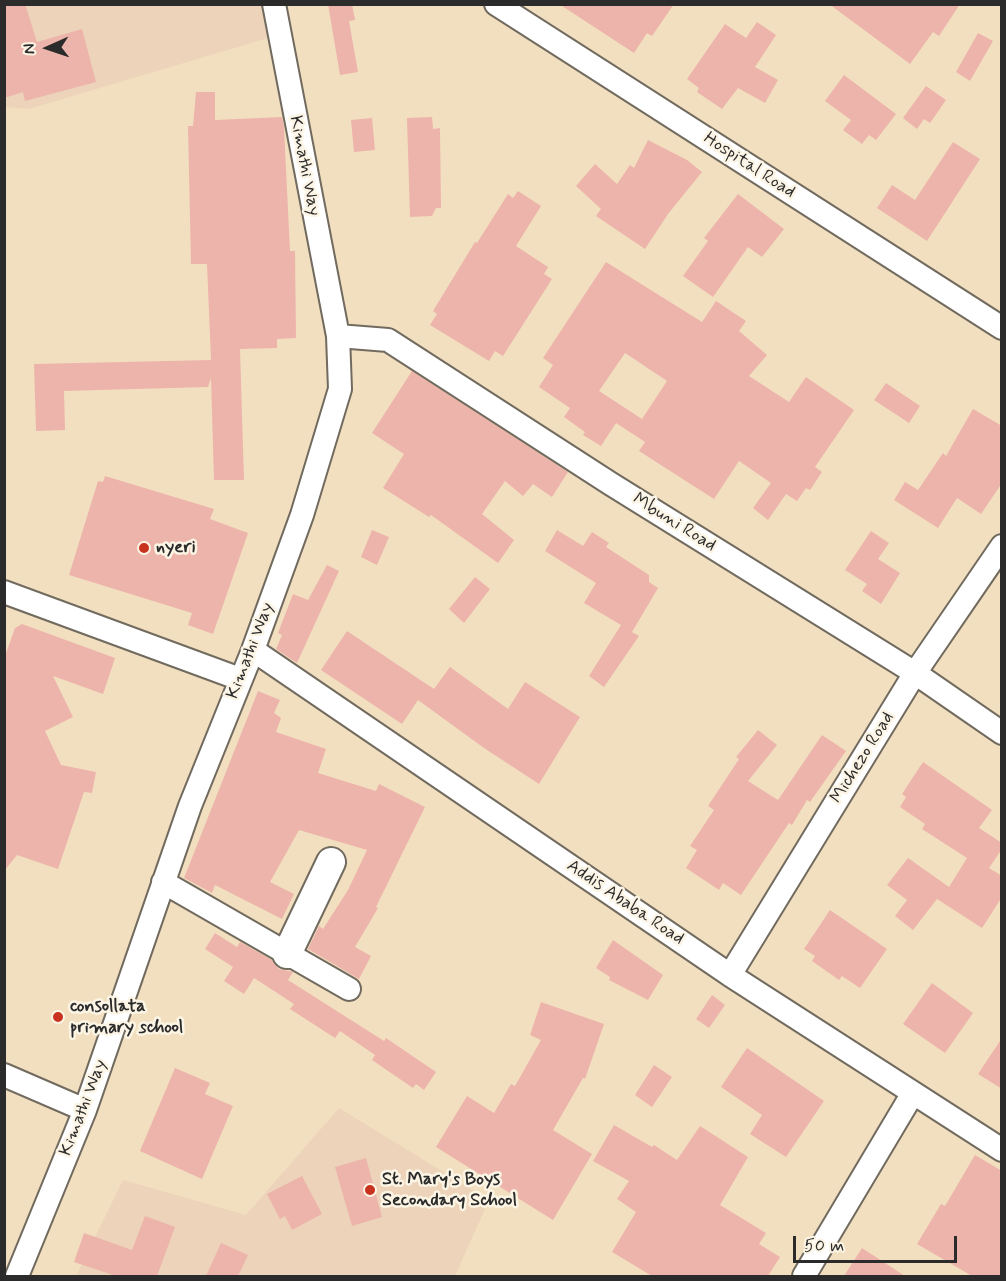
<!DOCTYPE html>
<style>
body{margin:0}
#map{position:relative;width:1006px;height:1281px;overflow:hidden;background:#f2dfbf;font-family:Mynerve,sans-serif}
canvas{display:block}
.frame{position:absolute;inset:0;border:6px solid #2b2b2b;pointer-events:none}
.north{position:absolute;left:18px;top:18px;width:60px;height:60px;-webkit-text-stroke:4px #fcf5e5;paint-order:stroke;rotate:267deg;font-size:16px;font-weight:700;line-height:24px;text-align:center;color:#2b2b2b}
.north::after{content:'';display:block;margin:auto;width:21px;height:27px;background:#2b2b2b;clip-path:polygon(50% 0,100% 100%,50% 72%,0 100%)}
.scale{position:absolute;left:793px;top:1236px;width:164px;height:27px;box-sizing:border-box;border:3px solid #2b2b2b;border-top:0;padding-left:8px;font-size:18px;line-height:21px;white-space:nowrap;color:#2b2b2b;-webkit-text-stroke:4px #fcf5e5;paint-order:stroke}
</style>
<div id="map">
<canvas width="1006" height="1281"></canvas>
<div class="frame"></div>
<div class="north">N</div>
<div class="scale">50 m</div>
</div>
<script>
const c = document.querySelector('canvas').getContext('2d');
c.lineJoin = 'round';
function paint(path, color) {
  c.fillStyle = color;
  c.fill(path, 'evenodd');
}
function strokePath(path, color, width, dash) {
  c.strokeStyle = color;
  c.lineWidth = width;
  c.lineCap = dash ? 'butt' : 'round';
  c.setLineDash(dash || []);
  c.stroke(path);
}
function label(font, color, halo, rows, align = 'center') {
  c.font = font + ' Mynerve,sans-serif';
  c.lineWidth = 5;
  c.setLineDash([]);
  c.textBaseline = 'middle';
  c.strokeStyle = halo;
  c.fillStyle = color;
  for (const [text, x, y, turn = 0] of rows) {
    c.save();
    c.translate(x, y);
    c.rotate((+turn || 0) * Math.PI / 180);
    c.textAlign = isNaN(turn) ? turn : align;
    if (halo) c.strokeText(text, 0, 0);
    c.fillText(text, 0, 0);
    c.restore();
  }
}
const built = new Path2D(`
 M4 5H272L278 35 29 109 5 107Z
 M339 1108 489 1200 455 1276H76L123 1180 246 1215Z`);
const building = new Path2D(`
 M4 4H25L37 42 82 29 96 82 25 101 23 92 4 98Z
 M328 4H352L355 20 349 21 358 72 340 75Z
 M559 4H674L652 36 647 33 634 53Z
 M829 4H960L939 36 933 32 910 64Z
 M757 22 776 35 755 67 778 80 765 103 738 88 722 109 697 92 699 88 687 79 725 24 746 38Z
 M978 33 993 41 970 81 956 72Z
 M844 75 896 114 876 140 869 135 862 144 843 130 851 120 825 101Z
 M926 86 946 100 930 123 924 119 917 129 903 118Z
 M196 92H215V120L282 117 284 128 290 251H295L296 338 277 339V348L240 349 244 480H214L211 378 208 387 64 391 65 430 36 431 34 364 211 360 207 264H191L188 126H193Z
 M432 117 433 129 440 128 441 208H436L432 216 410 217 407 118Z
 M372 118 375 150 354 152 351 120Z
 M648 140 687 160 702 172 668 214 645 249 596 216 601 209 576 186 595 164 617 184 630 165 634 168Z
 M953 142 980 159 927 241 877 208 892 185 915 200Z
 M518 191 541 206 516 246 548 267 544 274 552 279 503 356 495 351 489 361 430 325 437 314 433 311 475 242 477 243 508 194 513 198Z
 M738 194 784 229 762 257 748 247 713 297 683 276 708 241 704 238Z
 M606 262 702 322 716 301 746 321 739 331 767 355 749 376 789 402 806 377 854 410 815 467 822 472 810 490 806 488 797 501 786 494 768 520 753 508 771 483 739 461 714 499 639 451 645 442 616 423 601 446 583 435 585 432 564 417 570 408 539 387 553 365 543 358ZM625 353 667 381 642 419 599 391Z
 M412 371 568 472 552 497 533 484 523 496 505 481 482 514 514 540 498 563 431 515 429 517 383 488 404 454 372 433Z
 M886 383 920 406 909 423 874 400Z
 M973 409 1002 426V483L981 514 957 498 938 528 894 500 905 482 918 490 943 453 946 456Z
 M105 476 214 509 210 519 248 533 213 634 188 625 192 613 69 575 98 481 103 482Z
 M372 530 389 537 377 565 361 557Z
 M557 530 583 546 592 532 609 543 606 547 649 575V582L658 588 632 632 639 636 604 687 589 676 621 625 584 603 596 583 545 551Z
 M871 531 889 543 878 559 900 573 881 604 862 591 867 584 845 570Z
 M327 565 339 571 297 663 276 649 282 635 278 633 293 594 308 600Z
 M475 577 490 589 464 623 449 609Z
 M22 624 115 658 103 694 53 676 73 717 45 731 61 765 96 772 92 793 84 792 58 869 17 855 4 871V659L15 628Z
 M347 631 434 689 450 667 508 709 525 682 580 717 539 784 484 748 418 700 402 724 321 670Z
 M258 691 280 700 274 713 281 718 276 732 326 749 318 773 376 791 379 784 425 807 376 907 378 908 355 947 371 956 359 979 308 949 319 926 323 929 348 890 367 850 299 830 270 882 294 894 282 919 215 885 212 893 184 878Z
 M758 730 777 745 748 781 778 800 822 735 846 751 810 802 807 800 792 825 789 823 741 895 723 883 719 890 686 868 697 850 690 846 714 810 708 806 739 759 736 757Z
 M923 762 992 810 979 828 1002 843V849L989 868 1002 876V897L982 928 937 899 913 930 895 916 907 900 887 885 908 858 949 887 967 858 922 829 925 824 900 807 906 797 902 794Z
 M830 910 887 949 860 988 842 976 839 980 812 961 815 956 804 949Z
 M215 933 237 947 240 942 272 960 279 969 293 972 288 980 384 1041 386 1038 436 1072 424 1090 416 1084 413 1088 372 1060 375 1055 340 1031 335 1038 290 1009 294 1004 254 978 244 994 224 981 233 967 205 949Z
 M613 940 663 975 648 1000 609 980 610 977 596 968Z
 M932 983 973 1013 945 1053 903 1024Z
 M712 995 725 1005 709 1028 696 1019Z
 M541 1002 604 1024 585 1079 583 1078 553 1130 592 1154 553 1220 436 1147 467 1096 494 1113 511 1084 515 1086 541 1040 530 1035Z
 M1002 1038V1089L978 1074Z
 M747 1048 824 1101 786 1157 750 1134 762 1115 721 1087Z
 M654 1065 672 1077 652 1107 635 1095Z
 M175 1068 210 1083 205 1094 233 1106 202 1179 140 1151Z
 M614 1125 652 1147 654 1145 677 1160 700 1126 748 1157 720 1205 766 1233 759 1244 780 1257 768 1276H652L612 1252 636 1212 617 1199 629 1181 593 1161Z
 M975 1155 1002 1171V1276H972L917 1244 941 1204 945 1206Z
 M366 1158 382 1217 352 1226 335 1167Z
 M302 1176 322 1214 292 1230 285 1216 280 1219 267 1194Z
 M145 1216 175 1227 157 1276H116L74 1262 84 1233 132 1250Z
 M221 1243 248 1255 238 1276H206Z
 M862 1248 905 1276H844Z`);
const minor = new Path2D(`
 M496 4 1002 328
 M338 336 388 340 611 484 915 673 1002 733
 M4 592 240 679
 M253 650 730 975 1002 1150
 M163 882 349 989
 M730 975 915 673 1002 546
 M4 1075 85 1110
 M17 1276 85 1110 190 806 253 650 302 515 340 389 338 336 274 4
 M804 1276 913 1093`);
const tertiary = new Path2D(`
 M287 954 331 862`);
const markers = [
 [144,548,6,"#c8321e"],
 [58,1017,6,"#c8321e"],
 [370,1190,6,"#c8321e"]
];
const streetNames = [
 ["Kimathi Way",304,166,79],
 ["Hospital Road",749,166,33],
 ["Mbuni Road",674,523,32],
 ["Kimathi Way",251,651,-69],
 ["Michezo Road",863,758,-58],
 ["Addis Ababa Road",625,903,34],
 ["Kimathi Way",84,1108,-69]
];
const poiNames = [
 ["nyeri",156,548],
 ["consollata",70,1007],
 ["primary school",70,1028],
 ["St. Mary's Boys",382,1180],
 ["Secondary School",382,1201]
];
paint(built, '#ecd3b9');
paint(building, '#edb4ab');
strokePath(minor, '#716a5f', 26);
strokePath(tertiary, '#716a5f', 32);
strokePath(minor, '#fff', 22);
strokePath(tertiary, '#fff', 28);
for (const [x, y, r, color] of markers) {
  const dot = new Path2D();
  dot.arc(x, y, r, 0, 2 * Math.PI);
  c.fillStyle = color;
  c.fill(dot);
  strokePath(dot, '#fcf5e5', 2);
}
label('18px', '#2b2b2b', '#fcf5e5', streetNames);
label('bold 18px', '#2b2b2b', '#fcf5e5', poiNames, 'left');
</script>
